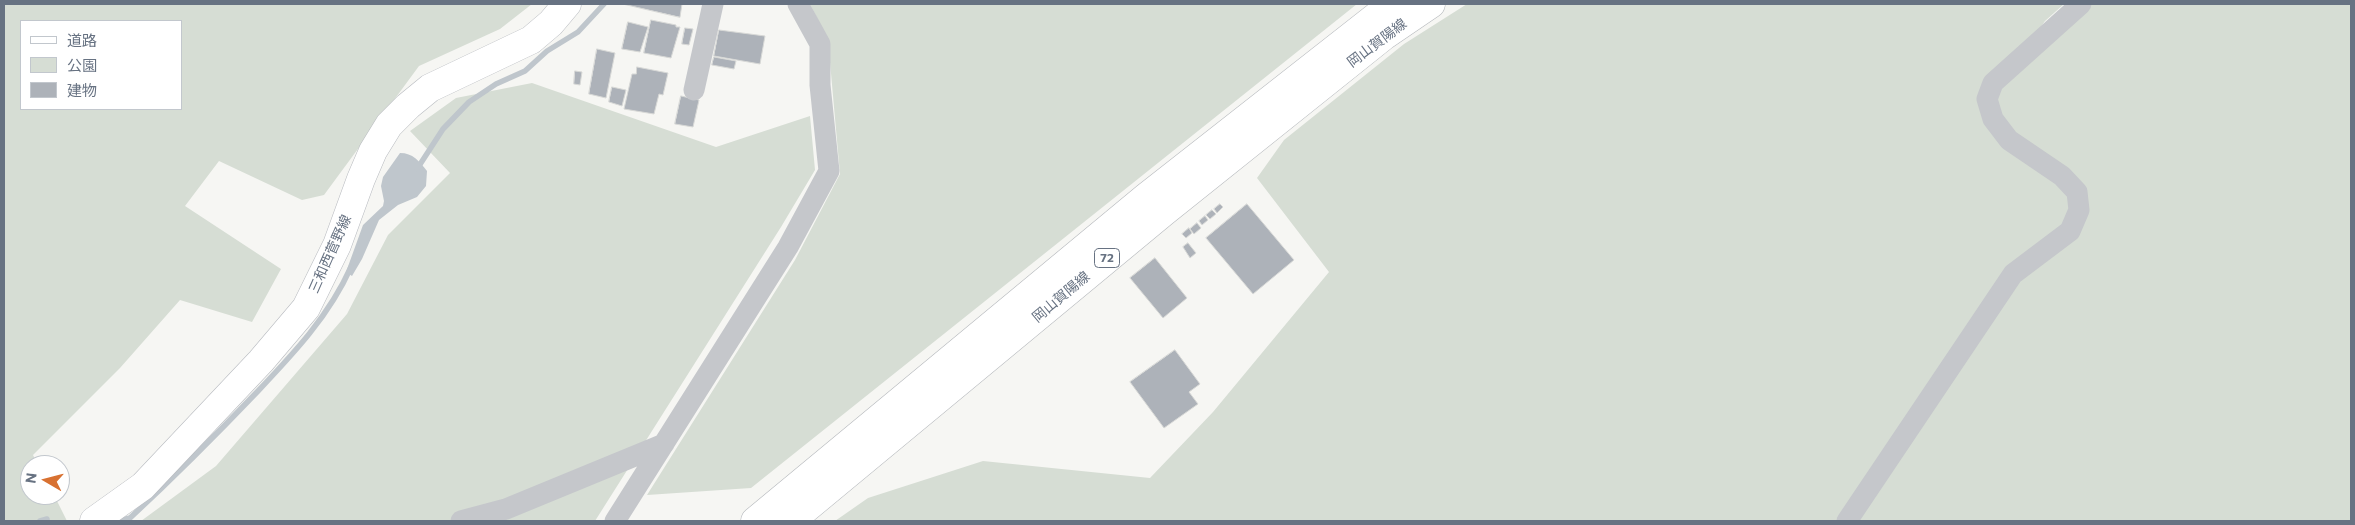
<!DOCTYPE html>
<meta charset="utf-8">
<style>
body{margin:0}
#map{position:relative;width:2355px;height:525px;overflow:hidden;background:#f6f6f3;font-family:Commissioner,"Noto Sans JP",sans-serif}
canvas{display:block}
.frame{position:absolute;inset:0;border:5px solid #677282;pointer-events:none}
.legend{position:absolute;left:20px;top:20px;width:162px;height:90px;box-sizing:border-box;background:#fff;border:1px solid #c2c7cd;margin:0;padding:6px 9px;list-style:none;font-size:15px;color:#677282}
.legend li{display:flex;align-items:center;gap:10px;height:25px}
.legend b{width:25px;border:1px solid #c2c7cd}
.north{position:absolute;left:20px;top:455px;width:50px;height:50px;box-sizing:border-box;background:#fff;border:1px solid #c2c7cd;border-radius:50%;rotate:278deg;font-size:14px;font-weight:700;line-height:20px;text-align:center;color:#677282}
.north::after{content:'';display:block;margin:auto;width:18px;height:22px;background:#d87131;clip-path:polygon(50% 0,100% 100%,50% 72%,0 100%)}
</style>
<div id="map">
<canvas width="2355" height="525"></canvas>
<div class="frame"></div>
<ul class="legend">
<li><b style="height:6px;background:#fff"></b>道路</li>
<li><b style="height:14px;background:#d6ddd4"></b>公園</li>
<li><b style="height:14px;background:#adb2b9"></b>建物</li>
</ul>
<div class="north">N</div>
</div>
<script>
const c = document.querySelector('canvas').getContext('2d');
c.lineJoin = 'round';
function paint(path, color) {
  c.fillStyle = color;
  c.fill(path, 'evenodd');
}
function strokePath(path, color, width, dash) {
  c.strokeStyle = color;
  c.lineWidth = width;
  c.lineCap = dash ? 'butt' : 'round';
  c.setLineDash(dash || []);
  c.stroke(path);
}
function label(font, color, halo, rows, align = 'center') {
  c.font = font + ' Commissioner,"Noto Sans JP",sans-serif';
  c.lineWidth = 5;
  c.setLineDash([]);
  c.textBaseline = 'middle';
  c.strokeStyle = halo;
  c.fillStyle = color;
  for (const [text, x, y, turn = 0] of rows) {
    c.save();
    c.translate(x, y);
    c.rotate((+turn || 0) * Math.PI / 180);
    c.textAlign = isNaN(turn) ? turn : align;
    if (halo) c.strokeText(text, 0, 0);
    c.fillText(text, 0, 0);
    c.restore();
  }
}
const green = new Path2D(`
 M4 4H532L500 29 419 66 324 195 302 200 219 161 185 206 281 269 252 322 180 300 120 368 33 455 38 465H30V495H54L67 521H4ZM21 21H181V109H21Z
 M810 4H1357L751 488 647 495 795 260 840 174 828 40Z
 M1467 4H2064L2045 21 2025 49 2089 4H2351V521H835L868 498 983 461 1150 478 1213 412 1329 272 1257 178 1284 140 1404 44Z
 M532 83 716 147 810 116 815 170 781 227 595 521H141L216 466 347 314 388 235 450 173 410 131 456 98Z`);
const water = new Path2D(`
 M400 153C413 153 419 161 427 171L426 186 417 197 398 205 379 220 362 259 352 276 346 272 363 225 383 206 384 201 381 186 383 177Z`);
const stream = new Path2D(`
 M417 169 443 129 469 102 496 84 525 71 547 51 578 32 604 4
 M122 520 130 518C174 477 216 435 258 391 294 353 329 316 351 267
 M40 521 47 519`);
const building = new Path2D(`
 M623 4H682L680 17Z
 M651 20 676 25V27H680L671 58 644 53Z
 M628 22 648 27 640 52 622 49Z
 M685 28 693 29 689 45 682 44Z
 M719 30 765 36 760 64 714 56Z
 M597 49 615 53 606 98 589 94Z
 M714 57 736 61 734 69 712 65Z
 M637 67 668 73 663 95 659 94 654 114 624 109 632 74H636Z
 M575 71 582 72 580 85 574 84Z
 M612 87 626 90 622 106 609 102Z
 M681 96 699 100 693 127 675 124Z
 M1220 204 1223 207 1217 213 1214 209Z
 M1247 204 1294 260 1253 294 1206 238Z
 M1212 210 1216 214 1210 219 1206 215Z
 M1205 216 1208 220 1202 225 1199 221Z
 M1197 223 1201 228 1194 234 1190 229Z
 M1189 228 1192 233 1186 238 1182 234Z
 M1188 243 1196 253 1190 258 1183 247Z
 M1155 258 1187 298 1163 318 1130 278Z
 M1175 350 1200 384 1189 392 1198 404 1164 428 1130 382Z`);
const minor = new Path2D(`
 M694 90 713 4
 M461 521 506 509 664 444
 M615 521 788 247 829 171 820 85V44L798 4
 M1847 521 2013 274 2070 231 2079 210 2077 192 2062 176 2009 140 1993 119 1987 99 1993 83 2081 4`);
const secondary = new Path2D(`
 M94 521 143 486 261 361 306 308 337 245 361 179 373 151 389 125 408 106 430 88 531 40 551 23 567 4`);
const primary = new Path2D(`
 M755 521 1146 197 1392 4
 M791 521 1164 212 1384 36 1431 4`);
const shields = [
 [1107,258,25]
];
const shieldNames = [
 ["72",1107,258]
];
const streetNames = [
 ["岡山賀陽線",1377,43,-37],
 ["三和西菅野線",330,254,-66],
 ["岡山賀陽線",1061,297,-40]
];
paint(green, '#d6ddd4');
paint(water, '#bfc6cc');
strokePath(stream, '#bfc6cc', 5.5);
paint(building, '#adb2b9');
strokePath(building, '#d7d8d6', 1);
strokePath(secondary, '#b7babf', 29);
strokePath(primary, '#b5b8bc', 29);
strokePath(minor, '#c5c7cb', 21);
strokePath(secondary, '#fff', 28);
strokePath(primary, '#fff', 28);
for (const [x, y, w] of shields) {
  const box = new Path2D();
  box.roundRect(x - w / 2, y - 9.5, w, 19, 4);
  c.fillStyle = '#fff';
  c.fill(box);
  strokePath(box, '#677282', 1);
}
label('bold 12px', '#677282', null, shieldNames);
label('14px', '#677282', '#fff', streetNames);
</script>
